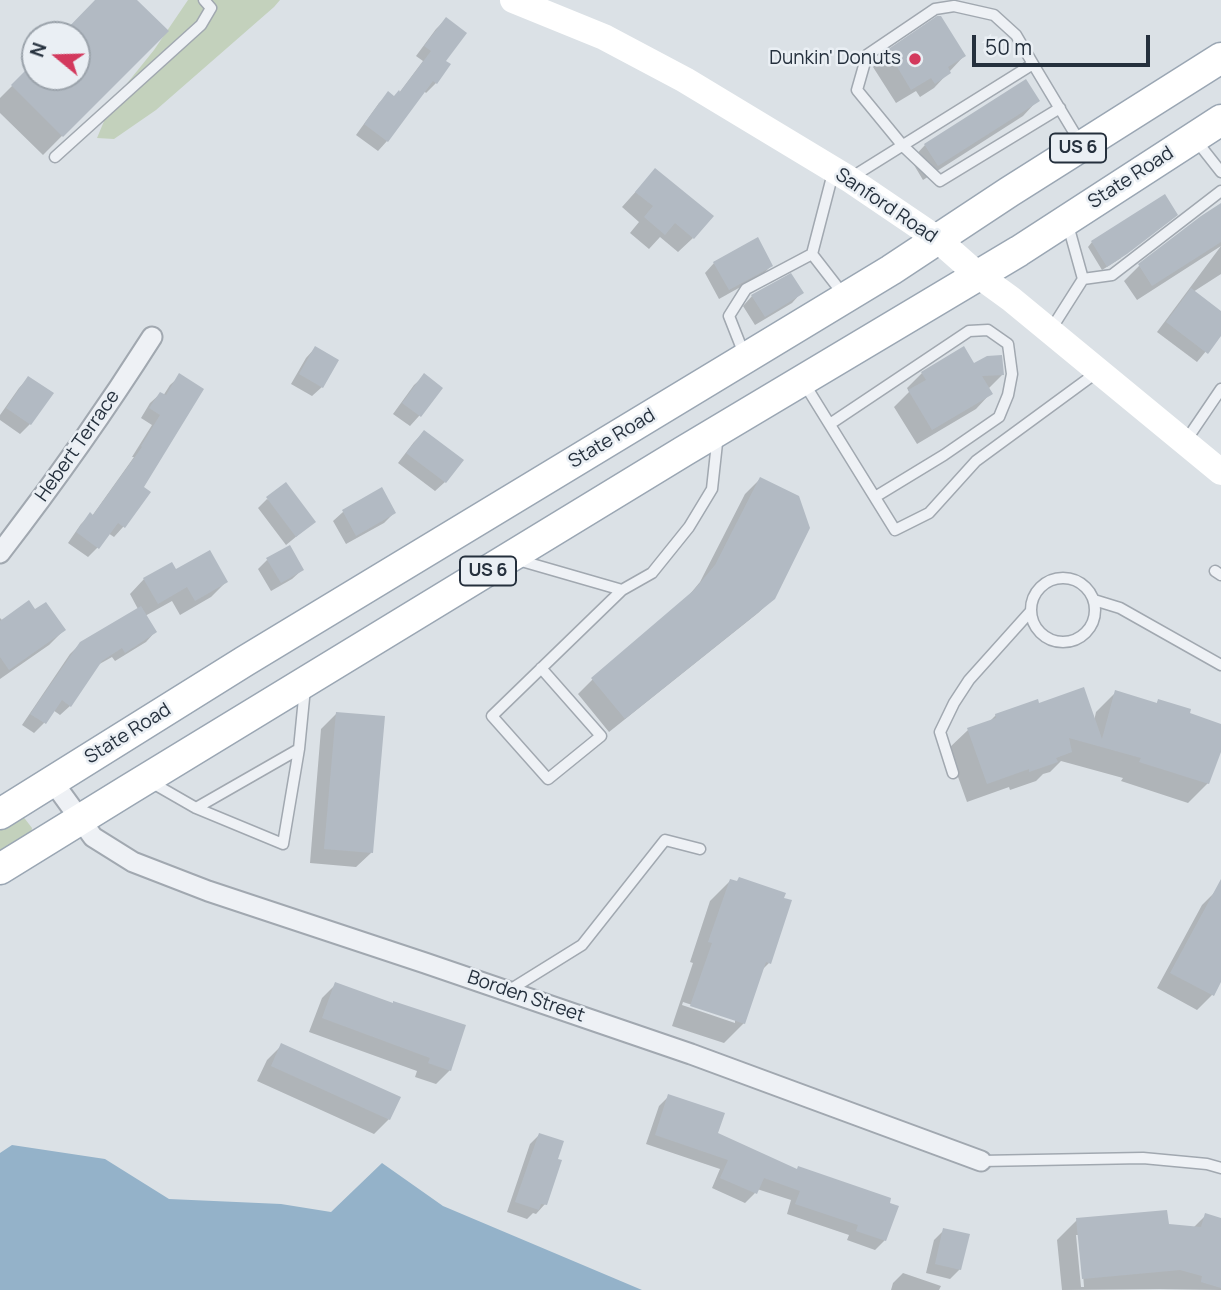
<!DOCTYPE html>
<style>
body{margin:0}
#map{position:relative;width:1221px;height:1290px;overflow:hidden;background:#dbe1e6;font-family:Manrope,sans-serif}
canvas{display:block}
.north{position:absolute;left:21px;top:21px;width:70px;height:70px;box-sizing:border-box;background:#eaeff4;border:2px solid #9ba3ab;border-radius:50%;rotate:289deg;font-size:19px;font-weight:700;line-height:28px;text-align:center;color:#25303d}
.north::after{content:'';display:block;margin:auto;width:24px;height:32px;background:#d3395d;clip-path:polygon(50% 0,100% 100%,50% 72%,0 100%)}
.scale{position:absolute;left:972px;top:35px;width:178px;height:32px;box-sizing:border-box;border:4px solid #25303d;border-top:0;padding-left:9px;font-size:21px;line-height:24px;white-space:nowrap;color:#25303d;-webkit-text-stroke:5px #eaeff4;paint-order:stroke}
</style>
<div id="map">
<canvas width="1221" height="1290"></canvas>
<div class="north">N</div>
<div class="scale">50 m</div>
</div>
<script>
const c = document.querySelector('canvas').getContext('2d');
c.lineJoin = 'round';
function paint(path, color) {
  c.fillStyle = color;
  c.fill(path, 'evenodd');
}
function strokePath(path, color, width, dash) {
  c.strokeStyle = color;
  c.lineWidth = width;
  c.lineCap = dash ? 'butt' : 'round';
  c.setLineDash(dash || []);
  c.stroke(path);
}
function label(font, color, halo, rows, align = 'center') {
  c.font = font + ' Manrope,sans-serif';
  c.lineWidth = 5;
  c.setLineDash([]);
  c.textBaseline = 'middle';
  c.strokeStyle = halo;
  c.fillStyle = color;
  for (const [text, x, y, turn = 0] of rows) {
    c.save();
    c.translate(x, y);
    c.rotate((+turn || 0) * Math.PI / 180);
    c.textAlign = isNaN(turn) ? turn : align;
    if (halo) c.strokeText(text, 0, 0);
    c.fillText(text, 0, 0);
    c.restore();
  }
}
const green = new Path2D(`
 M188 0H280L274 7 156 110 114 139 97 138 112 102 154 50Z
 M22 815 32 828 31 833 0 852V825Z`);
const water = new Path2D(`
 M12 1145 105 1159 169 1199 281 1204 331 1212 382 1163 443 1206 642 1290H0V1153Z`);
const shadow = new Path2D(`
 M98 0H135L166 31 43 155 0 113V98L35 63V77H77V35H63Z
 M938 18 964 56 934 88 920 97 916 91 896 103 873 67 888 52Z
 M446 19 443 61 449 65 436 83 426 93 424 91 387 141 378 151 356 135 379 103 388 94 394 98 399 93 423 61 416 56 436 29Z
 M1037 101 1023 116 923 180 911 160 925 145Z
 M655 170 693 238 678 252 660 237 649 249 630 233 639 222 622 207Z
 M1221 205V274L1193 292 1221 313V333L1197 362 1157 332 1221 246 1137 300 1124 281 1139 266Z
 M1092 242 1121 258 1102 270 1088 247Z
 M714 263 771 266 762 275 719 299 705 273Z
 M801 293 792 303 755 325 743 306 752 296Z
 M315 348 322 387 312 396 291 384 306 358Z
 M974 366 1002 375 988 389 990 394 976 409 917 444 894 407 909 392 907 388 922 373Z
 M180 376 141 487 148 492 123 527 114 537 108 533 98 547 88 557 68 543 81 524 90 515 92 516 134 457H132L152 425 141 418 150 403 160 394 163 396 170 385Z
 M424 376 440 388 419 416 410 426 393 414 414 385Z
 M28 378 30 424 20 434 0 420V415L19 388Z
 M424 432 445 482 435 491 398 463 414 442Z
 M760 479 774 598 758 613 609 732 578 694 593 679 685 600 700 582 745 494Z
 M381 490 394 513 384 523 346 544 333 521 343 512Z
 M267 499 314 522 286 545 258 508Z
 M267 560 302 570 292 579 271 591 258 569Z
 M175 572 226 582 211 597 180 615 172 601 145 616 155 632 146 642 115 661 112 657 96 666 70 706 60 715 53 710 44 723 34 733 22 725 70 654 81 643 138 609 130 594 144 579Z
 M35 611 64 630 49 645 0 679V618L3 621Z
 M1116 692 1156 704 1158 701 1221 726V746L1208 783 1188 803 1121 781 1123 778 1061 761 1050 772 1043 774 1036 781 1010 790 1009 787 967 802 948 749 968 730 988 723 996 715 1038 705 1094 721 1096 712Z
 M336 714 371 853 356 867 310 863 321 729Z
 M730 881 769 963 761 971 744 1023 724 1043 672 1026 693 963 690 962 710 901ZM683 1002 735 1019V1023L682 1005Z
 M1217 890 1221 892V979L1212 995 1197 1010 1157 988 1202 905Z
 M336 984 450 1070 436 1084 415 1077 417 1071 309 1032 322 998Z
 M282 1045 389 1119 374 1134 257 1081 267 1060Z
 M669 1096 716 1134 885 1240 875 1250 847 1240 849 1235 787 1214 791 1200 757 1189 755 1193 745 1203 712 1188 720 1169 646 1144 659 1106Z
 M539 1135 545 1204 536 1214 533 1213 527 1219 507 1212 530 1144Z
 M1206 1215 1221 1220V1290L1160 1289 1062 1290 1057 1240 1077 1220 1193 1228ZM1076 1235H1080L1084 1287H1081Z
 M944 1230 960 1269 950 1279 926 1273 934 1240Z
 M903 1273 941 1286 939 1290H891L893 1283Z`);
const building = new Path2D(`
 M95 0H137L169 31 63 137 11 85 35 61V77H77V35H61Z
 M937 16H941L966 56 948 67 951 73 935 84 931 78 911 90 887 50Z
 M446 17 467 33 446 61 451 64 437 84 433 81 388 142 364 124 388 91 394 96 399 90 400 92 431 51 424 46Z
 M1026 79 1040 101 938 166 924 144Z
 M655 168 714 216 694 239 675 223 665 235 644 217 653 206 635 192Z
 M1165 194 1178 215 1127 254 1107 267 1091 241Z
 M1221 203V242L1152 286 1138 264 1201 216Z
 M758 237 773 266 729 290 713 262Z
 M791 273 804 293 765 317 751 295Z
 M1191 288 1221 311V336L1208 354 1166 322Z
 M315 346 339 360 323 388 299 374Z
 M964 346 974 363 987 356 1002 355 1004 375 982 376 993 394 932 430 908 390 926 380 921 372Z
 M179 373 204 389 144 487 151 492 125 528 118 523 99 549 76 532 90 512 93 515 142 447 141 446 160 415 149 408 160 392 166 395Z
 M424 373 443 388 421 417 402 403Z
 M28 376 54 393 31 425 6 408Z
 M424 430 464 460 446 483 406 453Z
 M760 477 799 496 810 528 775 599 625 719 591 678 694 590 715 565Z
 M286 482 316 522 296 537 266 497Z
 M382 487 396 513 356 536 342 510Z
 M290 545 304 570 281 583 266 558Z
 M210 550 228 582 195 601 187 587 158 604 143 578 172 562 176 569Z
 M29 600 35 609 46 602 66 630 9 670 0 657V621Z
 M141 606 157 632 125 653 122 648 102 661 71 707 62 700 46 724 30 714 80 642Z
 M1084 687 1102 739 1115 690 1157 703 1158 699 1191 709 1190 713 1221 724V752L1209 784 1139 762 1141 758 1069 738 1072 752 1056 758 1058 762 1029 772V769L987 784 967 728 996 718 995 714 1038 699 1039 703Z
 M336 712 385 716 373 853 324 849Z
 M739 877 786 893 784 898 792 900 771 964 766 962 745 1024 690 1006 712 943 708 942 730 879 737 881Z
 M1221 879V982L1214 996 1170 973Z
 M335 982 393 1003V1001L466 1025 451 1071 428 1063 430 1058 322 1018Z
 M281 1043 401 1097 390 1120 271 1066Z
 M668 1094 725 1113 718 1133 797 1169 798 1166 891 1198 890 1203 899 1206 886 1241 856 1231 858 1225 795 1204 800 1191 764 1178 757 1194 720 1178 728 1160 655 1135Z
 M539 1133 564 1141 558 1159 562 1160 547 1205 541 1204 539 1210 515 1202Z
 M1167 1210 1169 1224 1201 1227 1205 1213 1221 1218V1288L1201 1282 1202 1276 1180 1270 1082 1279 1076 1218Z
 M943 1228 970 1234 961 1270 935 1264Z`);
const lane = new Path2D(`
 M1033 64 1016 35 994 15 954 6 935 9 867 55 857 90 903 146 940 181 1060 108
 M1195 139 1221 172
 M55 157 201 25 211 8 204 0
 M852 177 1033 64 1081 144
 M812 254 833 173
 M1083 279 1112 275 1221 191
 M1050 331 1083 279 1068 225
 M744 354 729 316 746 289 812 254 843 294
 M804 383 895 530 929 513 976 461 1096 373
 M830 424 969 331 988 330 1008 344 1012 374 1008 395 999 417 944 455 875 497
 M1185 442 1221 389
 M518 560 622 590
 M1215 571 1221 575
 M1031 610a32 32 0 1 1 64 0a32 32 0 1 1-64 0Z
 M1094 600 1120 608 1221 665
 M541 668 601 736 548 779 492 716 622 590 652 573 689 527 712 489 717 443 716 436
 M953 773 940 732 954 703 969 680 1030 612
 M149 781 196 808 283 844 299 749 305 688
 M196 808 299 749
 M508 991 582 945 665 840 700 849
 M981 1161 1143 1158 1207 1164 1221 1168`);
const street = new Path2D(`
 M0 553C54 483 105 411 152 337
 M53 782 93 837 133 862 208 891 425 963 691 1054 981 1161`);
const secondary = new Path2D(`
 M513 0 604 37 685 80 849 179 936 238 978 275 1011 299 1221 472`);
const primary = new Path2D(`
 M0 814 245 661 891 270 1009 192 1221 58
 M0 869 128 790 684 451 1019 251 1221 120`);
const markers = [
 [915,59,7,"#d3395d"]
];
const shields = [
 [1078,148,56],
 [488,571,56]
];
const shieldNames = [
 ["US 6",1078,148],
 ["US 6",488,571]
];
const poiNames = [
 ["Dunkin' Donuts",901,59]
];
const streetNames = [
 ["State Road",1131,178,-33],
 ["Sanford Road",886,206,34],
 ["State Road",612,439,-31],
 ["Hebert Terrace",78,446,-55],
 ["State Road",128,734,-32],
 ["Borden Street",526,997,19]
];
paint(green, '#c3d1bc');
paint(water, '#94b2c9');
paint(shadow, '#0003');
paint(building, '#b2bac3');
strokePath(lane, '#a1a8b0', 13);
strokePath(street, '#a1a8b0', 23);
strokePath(primary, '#9aa6b3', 33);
strokePath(lane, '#eef1f5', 10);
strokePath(street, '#eef1f5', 19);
strokePath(secondary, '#fff', 26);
strokePath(primary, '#fff', 30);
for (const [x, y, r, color] of markers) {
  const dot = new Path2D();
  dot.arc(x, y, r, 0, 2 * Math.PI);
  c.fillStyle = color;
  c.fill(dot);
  strokePath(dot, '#eaeff4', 2.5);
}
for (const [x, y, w] of shields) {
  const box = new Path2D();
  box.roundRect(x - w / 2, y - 14.5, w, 29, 5);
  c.fillStyle = '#eaeff4';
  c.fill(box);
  strokePath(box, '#25303d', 2);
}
label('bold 18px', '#25303d', null, shieldNames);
label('19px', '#25303d', '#eaeff4', poiNames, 'right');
label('19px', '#25303d', '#eaeff4', streetNames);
</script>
